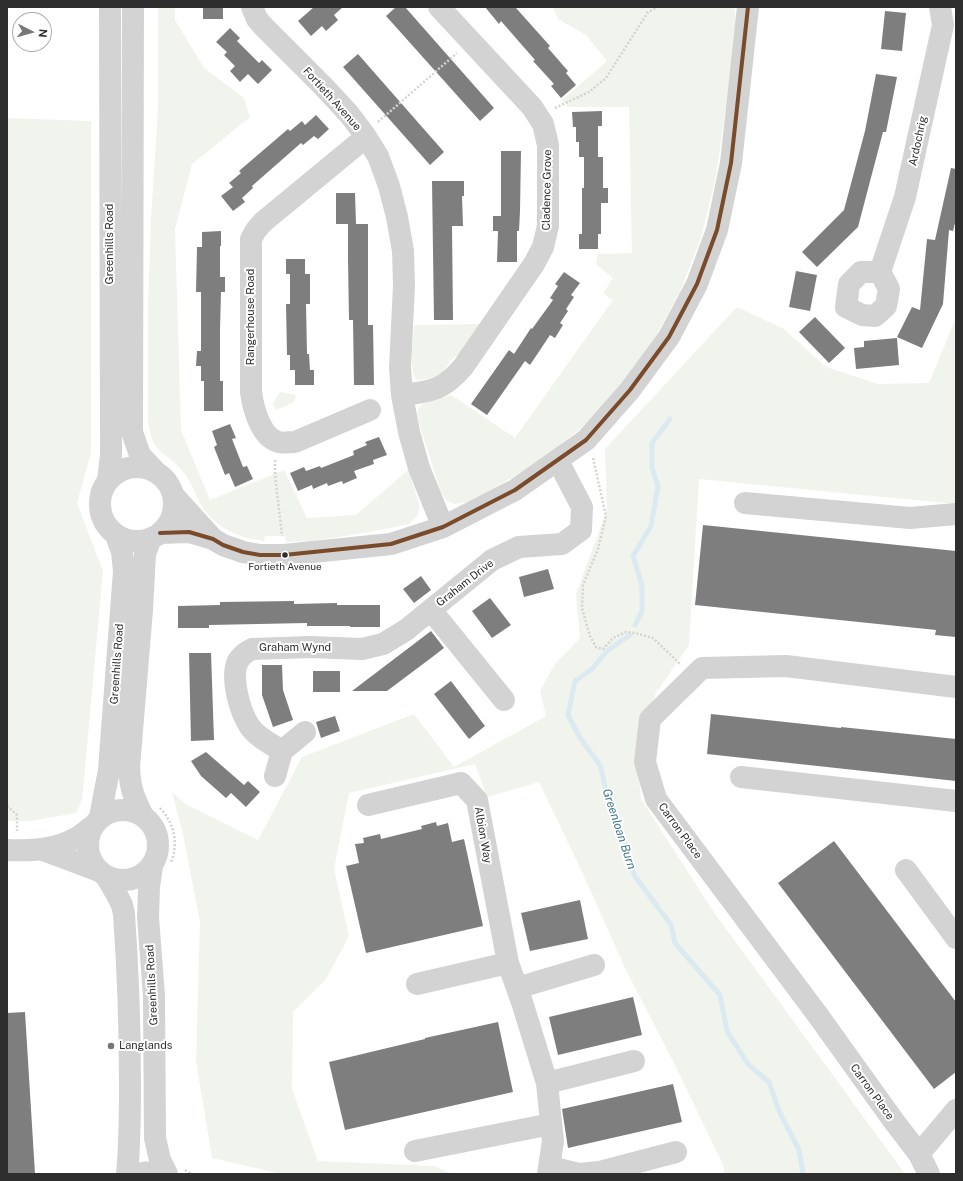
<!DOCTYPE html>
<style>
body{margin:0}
#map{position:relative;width:963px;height:1181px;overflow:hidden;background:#fff;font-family:"Public Sans",sans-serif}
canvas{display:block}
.frame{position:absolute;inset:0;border:8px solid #2e2e2e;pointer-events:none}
.north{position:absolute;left:12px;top:12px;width:40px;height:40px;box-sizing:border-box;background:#fff;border:1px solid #ababab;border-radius:50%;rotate:96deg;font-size:11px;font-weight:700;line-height:16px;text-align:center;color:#2e2e2e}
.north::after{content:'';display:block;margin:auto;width:14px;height:18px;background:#777;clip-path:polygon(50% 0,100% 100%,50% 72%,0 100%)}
</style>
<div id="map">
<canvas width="963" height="1181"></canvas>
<div class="frame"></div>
<div class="north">N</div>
</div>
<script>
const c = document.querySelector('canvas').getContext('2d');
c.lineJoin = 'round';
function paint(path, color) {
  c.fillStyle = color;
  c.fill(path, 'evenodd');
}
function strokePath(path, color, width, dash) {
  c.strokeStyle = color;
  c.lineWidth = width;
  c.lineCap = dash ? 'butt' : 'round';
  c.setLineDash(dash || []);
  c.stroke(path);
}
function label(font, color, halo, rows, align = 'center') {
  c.font = font + ' "Public Sans",sans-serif';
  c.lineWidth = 4;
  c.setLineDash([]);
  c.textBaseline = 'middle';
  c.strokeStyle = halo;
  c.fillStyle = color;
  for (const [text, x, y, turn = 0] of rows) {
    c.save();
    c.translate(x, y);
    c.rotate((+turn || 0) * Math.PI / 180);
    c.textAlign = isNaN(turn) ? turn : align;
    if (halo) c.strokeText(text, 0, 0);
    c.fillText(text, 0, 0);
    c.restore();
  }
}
const green = new Path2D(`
 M158 7H175V20L204 68 244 98 250 117 192 164 175 229 181 430 210 500 284 470 307 518 356 515 408 470 419 503V510L417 516 409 524 353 535 310 541 286 542 285 536H265L264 541C237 538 214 527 200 503 195 493 191 481 184 473 165 449 151 456 148 419V305L151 218 158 110Z
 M553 7H734L737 26 716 177 700 241 680 291 653 342 614 394 581 428 540 461 471 502 454 504 446 500 441 492 419 424 417 411 422 404 437 400 451 395 515 438 613 300 603 294 613 278 596 264 598 254 632 253 629 107H568L562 100 607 61 586 35 558 19Z
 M7 118 91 121V453L77 503 103 571 82 800 76 813 30 821H7Z
 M737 307 784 329 826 367 878 384 929 383 956 318V504L699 479 689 645 656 693 636 746 641 799 713 911 905 1174H725L723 1165 675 1065 625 968 583 874 539 782 487 797 475 764 349 793 334 869 349 936 326 979 293 1012 292 1089 318 1161 434 1166 452 1174H282L212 1158 196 1061 200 922 183 834 172 792 187 805 258 840 302 757 414 714 454 767 546 716 540 691 555 664 580 638 576 594 607 510 605 449Z
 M481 324 464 351 451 360 443 371 436 376 427 379 417 380C408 372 414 337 414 325Z
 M280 392 296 395 294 402 276 410 273 403Z`);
const stream = new Path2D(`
 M635 625 642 611V585L633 556 651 526 658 486 652 468V443L670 419
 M630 635 607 651 592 669 575 681 568 715 580 738 600 765 608 798 622 834 634 875 671 925 675 943 720 995 727 1031 748 1064 769 1082 779 1111 799 1150 803 1174`);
const building = new Path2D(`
 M203 7H223V19H203Z
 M314 7H343L334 15 338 20 326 31 322 26 311 36 298 21Z
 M396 7H405L494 108 480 121 386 16Z
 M485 7H517L516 8 550 46 548 48 568 71 566 73 576 85 561 98 551 86 554 84 533 61 535 60 501 21 499 24Z
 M885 11 906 13 902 51 881 49Z
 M230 28 240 38 237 41 259 63 262 60 272 70 258 84 248 74 240 82 230 71 235 66 224 55 227 52 216 42Z
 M358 54 444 152 430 165 343 67Z
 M876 74 897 77 886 132H883L858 227 817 267 802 252 844 210 865 131Z
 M602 111V126H598V157H603V188H608V203H601V234H598V249H579V234H582V188H584V157H579V142H576V127H573L572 112Z
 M316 115 329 129 318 139 314 136 303 145 301 143 252 186 253 188 242 198 245 202 233 211 221 196 233 187 229 183 241 173 239 171 288 129 290 131 302 121 305 125Z
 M501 151H521L520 211 519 231H517V262H497L498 231H493V216H501Z
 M951 168 956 169V219L953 231 949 230 943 304 922 348 897 337 912 307 920 310 927 239 935 240Z
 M432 181H464V196H462L463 226H452L453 320H434Z
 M336 193H355L356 224H368V325H373L374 385H354L353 320H349L348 259V224H353H336Z
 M221 231V246H220V277H225V292H221L220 330V381H223V411H204V381H201V366H196L197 351H201V292H196L197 247H202V232Z
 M286 259H305V274H310V304H306L307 354H309L310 370H314V385H295V370H290V355H287L286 304H290V274H286Z
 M796 271 817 275 810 311 789 307Z
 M564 272 580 283 571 295 574 297 566 309 568 311 560 323 563 325 555 338 550 335 530 365 525 361 487 415 471 404 509 350 514 354 531 328 532 329 553 300 550 298 558 286 555 284Z
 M815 317 845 348 829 363 799 332Z
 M897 338 899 365 856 369 854 348 864 347V341Z
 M230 424 236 438 232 439 243 467 247 466 253 479 235 487 229 473 225 475 214 447 217 445 212 431Z
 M379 437 387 455 373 460 374 464 354 471 357 478 343 484 342 481 328 486 327 483 313 489 312 485 298 491 290 473 304 467 306 471 320 466 321 468 354 455 353 451 367 445 365 442Z
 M703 525 956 551V637L935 635 936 630 695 605Z
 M548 569 554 589 524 597 519 577Z
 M421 576 431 590 414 603 403 589Z
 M490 598 511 625 492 638 472 611Z
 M294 601V604L337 603V605H380V627H350V626H307V623L209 625V628H178V606L220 605V602Z
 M431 631 444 648 431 658 387 691H352Z
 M189 653H211L214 740 191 741Z
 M262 665H282L283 690 293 720 273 727 262 695Z
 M313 671H340V692H313Z
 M451 681 485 726 469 739 434 694Z
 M711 714 841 728V727L956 739V781L707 754Z
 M335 716 340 731 321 738 316 722Z
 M206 752 244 785 248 781 260 792 246 807 231 793 226 798 201 776 191 761Z
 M436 822 437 826 448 823 452 842 464 839 483 926 366 953 346 866 359 863 355 844 364 843 363 838 380 834 381 839 422 829 421 826Z
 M834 841 956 1002V1072L934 1089 778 883Z
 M580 900 588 939 530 951 521 913Z
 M633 997 642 1035 558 1055 549 1017Z
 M25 1012 35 1174H7V1013Z
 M498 1022 513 1092 345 1130 329 1062 425 1039V1038Z
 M673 1084 682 1122 568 1148 562 1109Z`);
const path = new Path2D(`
 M555 108 589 92 606 78 648 12 658 7
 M378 122 457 53
 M593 458 606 516 598 549 583 585 582 608 590 636 596 647 603 649 613 638 626 632 635 633 653 638 680 664
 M275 460V474L282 536
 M7 806 17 815V831
 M160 808C174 823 179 843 171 862
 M185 1170 191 1174`);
const minor = new Path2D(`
 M133 7 132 432 140 455 156 472
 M252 7 257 19 264 27 324 87 349 114 364 134 378 156 389 186 397 217 403 251 404 285 400 368 402 395 409 432 419 468 443 527
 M366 137 263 222 256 230 251 239V392C253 407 260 435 276 441 281 444 289 442 295 442L370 410
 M861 272H880L889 289 886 306 875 316 862 315 846 307 849 284Z
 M880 272 905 197 943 25 940 7
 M402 395C432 391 442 391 463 367L534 264 543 247 548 226V145L543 124 532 107 439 7
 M100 504a37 37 0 1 1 74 0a37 37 0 1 1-74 0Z
 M108 481 111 455 110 7
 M173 495 213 539
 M745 503 910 518 956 514
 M160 533 189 532 213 539 223 545 243 552 260 555H284L391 544 443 527 515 490 586 440 630 390 669 337 697 284 717 230 731 163 748 7
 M431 610 504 700
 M282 751C271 744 258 738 250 727 240 712 230 678 238 661 241 656 246 652 252 649L310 647 362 649 383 644 406 630 492 560 519 547 562 544 581 530 582 507 558 461
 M275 776 282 751 305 732
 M741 777 956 801
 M368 805 461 783 477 800 508 963 522 1002 547 1083 553 1141 548 1174
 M88 845a35 35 0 1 1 70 0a35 35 0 1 1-70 0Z
 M142 814C133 796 130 787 129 767L142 610 145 554 151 538
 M100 817 109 770 124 571 122 552 116 535
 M7 850C32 851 56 850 78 837 83 834 88 829 93 826
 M43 850 99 871
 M152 866 149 887 148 917 154 996 155 1138 160 1160 167 1174
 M906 870 956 938
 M106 876 117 895 122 905 124 914C128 971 130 1028 130 1085 130 1115 130 1144 127 1174
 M417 984 508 963
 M517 988 594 965
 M547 1083 634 1061
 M415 1151 551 1124
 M919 1154 956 1110
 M550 1167 579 1174 600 1172 676 1152
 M138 1174C148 1171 156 1171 167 1174
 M929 1174 919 1154 893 1120 817 1014 656 799 645 762 650 719 702 668 786 666 956 687`);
const bus1 = new Path2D(`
 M160 533 189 532 213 539 223 545 243 552 260 555H284L391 544 443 527 515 490 586 440 630 390 669 337 697 284 717 230 731 163 748 7`);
const markers = [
 [285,555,3.5,"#2e2e2e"],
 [111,1046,4,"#777"]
];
const busNames = [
 ["Fortieth Avenue",285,567]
];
const streetNames = [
 ["Fortieth Avenue",332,99,48],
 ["Ardochrig",918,141,-78],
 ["Cladence Grove",547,190,-89],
 ["Greenhills Road",110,244,-90],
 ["Rangerhouse Road",251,317,-90],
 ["Graham Drive",465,583,-38],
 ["Graham Wynd",295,648],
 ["Greenhills Road",117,664,-86],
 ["Carron Place",680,831,54],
 ["Albion Way",483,835,80],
 ["Greenhills Road",152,985,-93],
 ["Carron Place",872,1092,54]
];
const poiNames = [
 ["Langlands",119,1046]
];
const waterNames = [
 ["Greenloan Burn",619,829,72]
];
paint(green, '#f1f4ec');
strokePath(stream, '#daeaf0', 5);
paint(building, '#7e7e7e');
strokePath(path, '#d3d3d3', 2.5, [2, 2]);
strokePath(minor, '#d3d3d3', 22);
strokePath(bus1, '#7a4b2a', 4);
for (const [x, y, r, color] of markers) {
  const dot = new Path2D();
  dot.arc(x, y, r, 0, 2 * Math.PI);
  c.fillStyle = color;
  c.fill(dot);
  strokePath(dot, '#fff', 1.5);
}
label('10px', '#2e2e2e', '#fff', busNames);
label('11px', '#2e2e2e', '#fff', streetNames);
label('11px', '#2e2e2e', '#fff', poiNames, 'left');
label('italic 12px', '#40778c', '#fff', waterNames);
</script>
